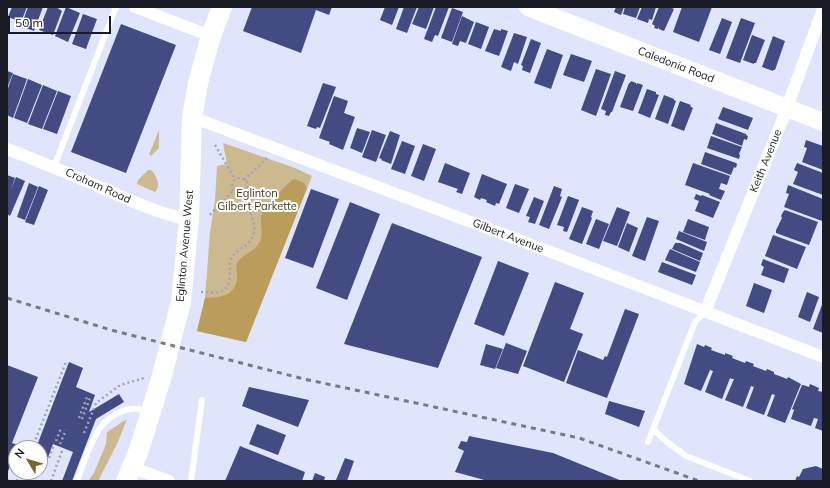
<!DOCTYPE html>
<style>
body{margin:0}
#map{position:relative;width:830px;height:488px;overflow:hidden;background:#e0e5fb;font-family:Mulish,sans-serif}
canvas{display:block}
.frame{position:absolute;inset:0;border:8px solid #181a24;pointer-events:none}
.north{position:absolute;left:8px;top:440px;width:40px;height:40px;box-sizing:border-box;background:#fff;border:1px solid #a3a3a7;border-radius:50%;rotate:308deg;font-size:11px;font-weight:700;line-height:16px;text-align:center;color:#181a24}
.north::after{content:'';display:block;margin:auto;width:14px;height:18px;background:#786433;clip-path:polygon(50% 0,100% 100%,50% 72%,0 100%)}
.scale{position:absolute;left:8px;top:16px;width:103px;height:18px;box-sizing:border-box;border:2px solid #181a24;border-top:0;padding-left:5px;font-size:12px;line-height:14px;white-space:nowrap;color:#181a24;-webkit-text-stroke:3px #fff;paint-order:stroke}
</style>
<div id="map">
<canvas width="830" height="488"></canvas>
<div class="frame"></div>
<div class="north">N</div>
<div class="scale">50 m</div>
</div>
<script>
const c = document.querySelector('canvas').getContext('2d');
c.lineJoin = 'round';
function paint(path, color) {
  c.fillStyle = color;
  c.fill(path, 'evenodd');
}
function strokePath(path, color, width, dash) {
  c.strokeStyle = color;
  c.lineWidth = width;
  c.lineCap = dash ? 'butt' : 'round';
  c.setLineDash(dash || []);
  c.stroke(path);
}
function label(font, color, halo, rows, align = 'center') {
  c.font = font + ' Mulish,sans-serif';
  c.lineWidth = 4;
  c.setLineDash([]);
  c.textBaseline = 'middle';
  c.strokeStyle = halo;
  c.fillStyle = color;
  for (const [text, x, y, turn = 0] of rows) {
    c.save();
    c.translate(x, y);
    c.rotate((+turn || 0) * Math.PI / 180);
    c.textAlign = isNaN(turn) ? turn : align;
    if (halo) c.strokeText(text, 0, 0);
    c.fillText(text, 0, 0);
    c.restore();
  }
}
const green = new Path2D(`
 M159 130V148L151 156 149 154 150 152Z
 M223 143 295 168 312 176 246 342 197 331 205 298 210 232 215 200 217 166 227 164Z
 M148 170H151C157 175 161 187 155 192L137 184 138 180Z
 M127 419 118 442 98 481H88L94 473 106 444 107 432Z`);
const forest = new Path2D(`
 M295 179 304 183 307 188 246 342 197 331 205 298C220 297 235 297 237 278 238 273 235 268 237 263 241 255 252 253 258 245 265 234 260 229 261 218 262 206 283 189 292 180Z`);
const building = new Path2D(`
 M12 7H27L21 22 8 17Z
 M28 7H43L34 31 21 26Z
 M48 7H56L62 11 53 35 39 30Z
 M66 7 80 13 68 42 55 36Z
 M252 7H332L329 15 316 10 301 53 243 31Z
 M385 7H399L392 25 380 20Z
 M404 7H417L407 33 396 29Z
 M419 7H434L426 29 412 24Z
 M436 7H449L438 36 435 35 432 42 424 39Z
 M616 7H624L621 15 614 12Z
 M625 7H640L636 18 623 14Z
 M642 7H656L652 20 649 19 648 23 637 19Z
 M659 7H670L674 9 664 31 659 29V27L658 29 654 28 655 26 652 24Z
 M682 7H712L699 42 673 32Z
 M452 8 463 12 452 42 441 38Z
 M83 14 97 19 86 49 72 44Z
 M462 16 474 22 466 43 460 41 458 46 452 44Z
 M722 18 732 22 720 54 709 50Z
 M741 18 755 23 740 63 726 58Z
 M476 22 489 27 481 49 468 44Z
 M121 24 176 45 126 173 71 152Z
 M494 29 501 31V29L508 31 499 56 485 51Z
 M514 33 527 37 518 64 514 62 511 71 501 67Z
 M752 35 765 40 756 63H754V64L743 60Z
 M773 36 785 41 775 70H773V71L762 67Z
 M531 39 541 43 530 73 522 70 523 66 521 65Z
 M547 49 563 55 551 89 534 83Z
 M571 54 592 61 584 82 563 75Z
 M596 69 611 74 596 116 581 110Z
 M7 71 13 73 7 88Z
 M615 71 626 75 612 112H611L609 116 605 115 606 111 601 109Z
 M13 74 27 79 13 118 7 115V91Z
 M28 79 42 85 27 123 14 118Z
 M631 81 636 83 637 85V83L643 85 633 111 620 107 629 83H630Z
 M323 83 336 87 320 128 317 127 316 129 307 126Z
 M43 85 57 91 42 129 28 124Z
 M647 89 656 92V94L659 95 650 118 638 113Z
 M58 91 71 96 57 134 43 129Z
 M664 95 674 99V100L676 101 668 124 655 119Z
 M334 96 348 101 344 113 355 117 343 150 329 144 330 142 319 138Z
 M680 101 691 105 690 106 693 108 684 131 671 126Z
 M723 107 753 118 748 130 718 119Z
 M716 123 746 134V135L748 136 747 140 744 139 742 146 712 134Z
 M357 128 370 132 362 153 350 148Z
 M372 130 386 135 376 162 362 157Z
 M390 131 400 135 391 164 381 160 382 159 379 158Z
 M711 136 742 147 739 154 740 155 739 159 707 148Z
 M806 140 823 146V170L802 162 807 148 804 147Z
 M402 141 415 146 405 174 391 169Z
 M423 144 436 149 424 181 411 176Z
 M705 152 736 163 737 164 736 168 734 167 731 175 701 164Z
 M445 163 470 173 462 194 456 192 458 189 438 182Z
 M693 163 730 176 727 185 721 183 719 189 725 191 721 200 709 195 710 194 685 185Z
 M797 163 823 173V195L793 184 798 172 794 170Z
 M482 174 507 184 499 204 496 203 495 206 486 202 487 200 481 198 480 200 474 197Z
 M7 175 15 178 11 190 16 177 25 181 10 216 7 214Z
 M29 183 38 187 25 220 17 217Z
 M515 184 529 189 519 213 506 208Z
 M788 185 823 199 822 221 784 207 789 194 786 193Z
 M39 186 48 190 34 225 25 222Z
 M554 186 562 189 560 196 562 197 549 229 539 225Z
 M311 189 339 199 313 268 285 258Z
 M696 194 701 196 702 195 720 202 713 218 695 211 699 201 694 199Z
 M568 196 579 200 567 232 563 231 564 227 557 225Z
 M534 197 544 201 535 224 528 222 530 217 526 216Z
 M350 202 380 214 347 300 316 288Z
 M582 207 593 211 591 217 592 218 582 244 569 239Z
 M617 207 630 212 617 246 603 241Z
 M785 210 818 222 809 245 776 233V230L782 218 781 216 783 212Z
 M647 217 659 221 645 261 632 256Z
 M596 219 609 224 599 249 586 244Z
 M688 219 709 227 705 240 683 232Z
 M392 223 482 257 438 368 344 344Z
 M627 223 638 228 629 252 618 247Z
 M679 231 707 242 704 251 676 239Z
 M773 235 806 247 797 269 765 256Z
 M675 243H680L703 253 700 261 672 249Z
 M670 249 700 262 696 272 665 260Z
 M763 259 789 269 784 283 761 275 764 267 761 265Z
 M498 261 529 273 504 336 474 324Z
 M662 262 696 275 692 285 658 272Z
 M555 282 584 293 570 329 583 334 564 382 523 366Z
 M754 283 772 290 764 313 746 306Z
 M807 292 819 297 810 322 798 317Z
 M823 302V333L813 329Z
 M625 309 639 314 607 398 566 383 578 350 603 360 605 356 607 357Z
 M506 343 527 351 518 374 496 368Z
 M486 344 503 349 495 369 480 365Z
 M697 344 704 347 705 345 712 348 711 350 725 355V353L733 356 732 358 745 363 746 361 754 364 753 366 766 371 767 369 774 372V374L787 379 788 377 801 384 785 423 767 416 775 395 772 394 764 415 746 408 754 387 751 386 743 407 725 400 734 379H732L730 378 722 399 705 392 713 371 710 370 701 391 684 384Z
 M69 362 83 368 76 387 95 395 89 412 119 394 124 402 96 419 72 481H62L73 452 53 444 46 463 40 460V448H36Z
 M7 365 38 377 12 443 18 445 16 448V451L7 474Z
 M810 384 819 388 818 391 823 392V431L815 428 818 419 814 418 811 426 791 419 794 410 792 409 802 385H803L809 387Z
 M249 387 309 400 298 427 242 406Z
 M609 401 645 411 639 427 605 414Z
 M257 424 286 435 278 455 249 444Z
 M469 436 553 453 622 481H488L455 472 464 451 458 448 461 441 467 442Z
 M240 446 305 472 302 481H225Z
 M345 458 354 461 347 481H339L336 480Z
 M816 466 823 469V481H795L797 476 799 477 803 469Z
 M315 473 325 477 324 481H312Z`);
const path = new Path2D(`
 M215 145 235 179
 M232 186a8 8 0 1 1 16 0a8 8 0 1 1-16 0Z
 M244 180 267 158
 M210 215 233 191
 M201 292C209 292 218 294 225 289 233 282 228 268 231 259 236 248 252 247 254 232 256 222 246 203 242 194
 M79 418 87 397
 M82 419 90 398
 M84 433 96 403 120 385 144 378
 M56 441 61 428
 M60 444 66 430
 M31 448 33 446 66 362
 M49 458 54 445
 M7 480 10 481
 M17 481 20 472
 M51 481 63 448`);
const lane = new Path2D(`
 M54 167 116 7
 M653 429 668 443 686 456 750 481
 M648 442 695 322 705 312
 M77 481C88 453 96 413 132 409 137 408 143 411 148 411
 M191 481 202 400`);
const street = new Path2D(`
 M135 7 211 36
 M192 117 556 254 823 357
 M7 149C34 159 60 170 86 181 120 196 153 212 189 220
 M705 312 782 121 823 9
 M133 468 169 481`);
const secondary = new Path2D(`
 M528 7 823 122`);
const primary = new Path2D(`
 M126 481 139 450 161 379 181 302 189 220 192 117 198 83 211 36 222 7`);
const rail = new Path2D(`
 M7 298 111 330 304 379 579 438 699 481`);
const streetNames = [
 ["Caledonia Road",676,65,21],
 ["Keith Avenue",766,161,-68],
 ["Croham Road",98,186,24],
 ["Gilbert Avenue",508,236,21],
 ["Eglinton Avenue West",185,246,-85]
];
const parkNames = [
 ["Eglinton",257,194],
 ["Gilbert Parkette",257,207]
];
paint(green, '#ccb990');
paint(forest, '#ba9d5b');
paint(building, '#424b82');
strokePath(path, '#a0a4b6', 2.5, [2, 3]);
strokePath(lane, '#fff', 6);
strokePath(street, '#fff', 12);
strokePath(secondary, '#fff', 18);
strokePath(primary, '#fff', 20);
strokePath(rail, '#767a89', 3, [5, 5]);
label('11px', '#181a24', '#fff', streetNames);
label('11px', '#423517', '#fff', parkNames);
</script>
